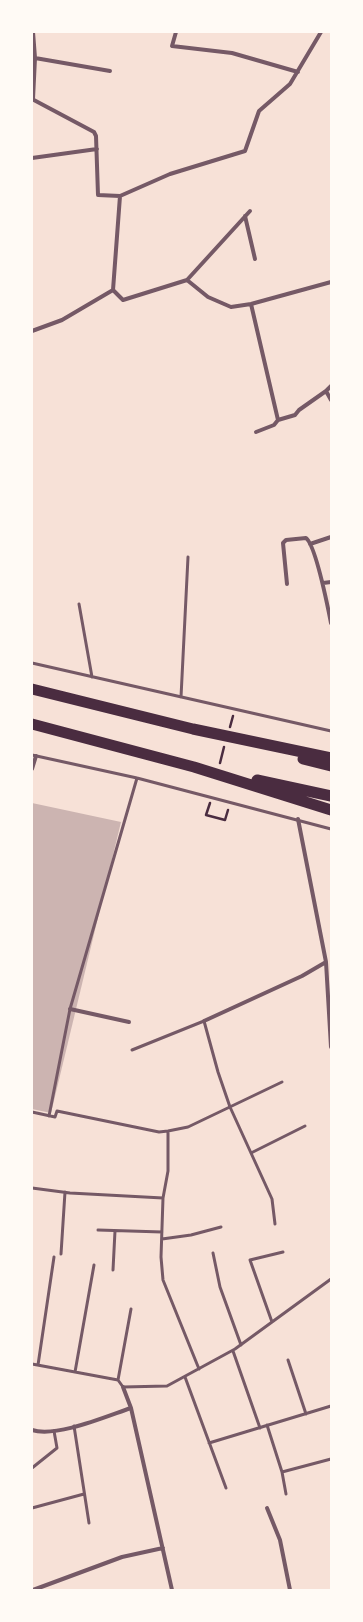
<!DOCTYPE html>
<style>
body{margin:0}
#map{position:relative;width:363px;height:1622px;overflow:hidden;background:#f7e1d7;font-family:"PT Sans Narrow",sans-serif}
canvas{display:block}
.frame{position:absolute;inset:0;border:33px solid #fffaf5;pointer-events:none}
</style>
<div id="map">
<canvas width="363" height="1622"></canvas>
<div class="frame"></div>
</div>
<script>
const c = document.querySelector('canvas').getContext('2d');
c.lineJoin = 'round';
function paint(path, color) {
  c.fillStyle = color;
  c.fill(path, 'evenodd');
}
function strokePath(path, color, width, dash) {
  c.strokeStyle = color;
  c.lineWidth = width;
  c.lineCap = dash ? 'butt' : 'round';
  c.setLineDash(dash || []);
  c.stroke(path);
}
const building = new Path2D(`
 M32 803 121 822 51 1113 32 1109Z`);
const path = new Path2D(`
 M230 727 233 716
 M220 763 224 747
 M210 803 206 815 225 820 228 810`);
const service = new Path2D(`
 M79 604 92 677
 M32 663 331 731
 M181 697 188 557
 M32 755 137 778 331 829
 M132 1050 204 1021 218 1072 230 1107 272 1199 275 1224
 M32 1112 55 1117 57 1111 159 1132 168 1131 188 1127 282 1082
 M49 1116 70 1009 137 778
 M168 1131V1171L163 1198 161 1257 163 1280 199 1369
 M251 1153 305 1126
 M32 1188 70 1193 163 1198
 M98 1230 162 1232
 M162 1239 191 1235 221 1227
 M213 1253 220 1287 241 1345
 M61 1254 65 1192
 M113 1270 115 1231
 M272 1322 250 1260 283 1252
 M233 1351 260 1428
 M288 1360 306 1414
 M32 1364 118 1380 123 1387 167 1386 235 1349 331 1279
 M38 1365 54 1257
 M75 1372 94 1265
 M185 1377 226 1488
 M118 1380 131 1309
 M267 1425 282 1472 286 1494
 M74 1426 89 1523
 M209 1443 331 1406
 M32 1468 57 1448 54 1431
 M282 1472 331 1459
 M32 1508 84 1494`);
const minor = new Path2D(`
 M33 32 35 58 33 99
 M176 32 172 46 232 53 298 72
 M35 58 110 71
 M32 99 94 132 96 136 98 195 120 196 113 290 62 320 32 331
 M32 158 97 149
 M120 196 170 174 245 151 259 111 290 84 321 32
 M245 216 255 259
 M187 280 250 211
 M113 290 123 300 187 280 208 297 231 307 251 304 331 282
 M251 304 278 420
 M331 386 326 391 331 400
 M256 432 274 425 278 420 295 415 299 410 326 391
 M310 544 331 537
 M323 583 331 582
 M287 584 283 543 286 540 306 538C316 546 328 608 331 623
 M32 769 36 756
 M326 962 331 1047
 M70 1009 129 1022
 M204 1021 302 976 326 962 298 819
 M123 1387 131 1408 172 1590
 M32 1430C56 1438 107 1416 131 1408
 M267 1508 280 1540 290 1590
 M33 1590 122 1557 163 1548`);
const trunk = new Path2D(`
 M32 689 193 729 331 758
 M32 724 194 767 331 810
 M303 759 331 766
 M257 780 331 796`);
paint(building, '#ccb4b1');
strokePath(path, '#4a2c40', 2.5);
strokePath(service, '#755966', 3);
strokePath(minor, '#755966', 4);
strokePath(trunk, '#4a2c40', 11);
</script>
